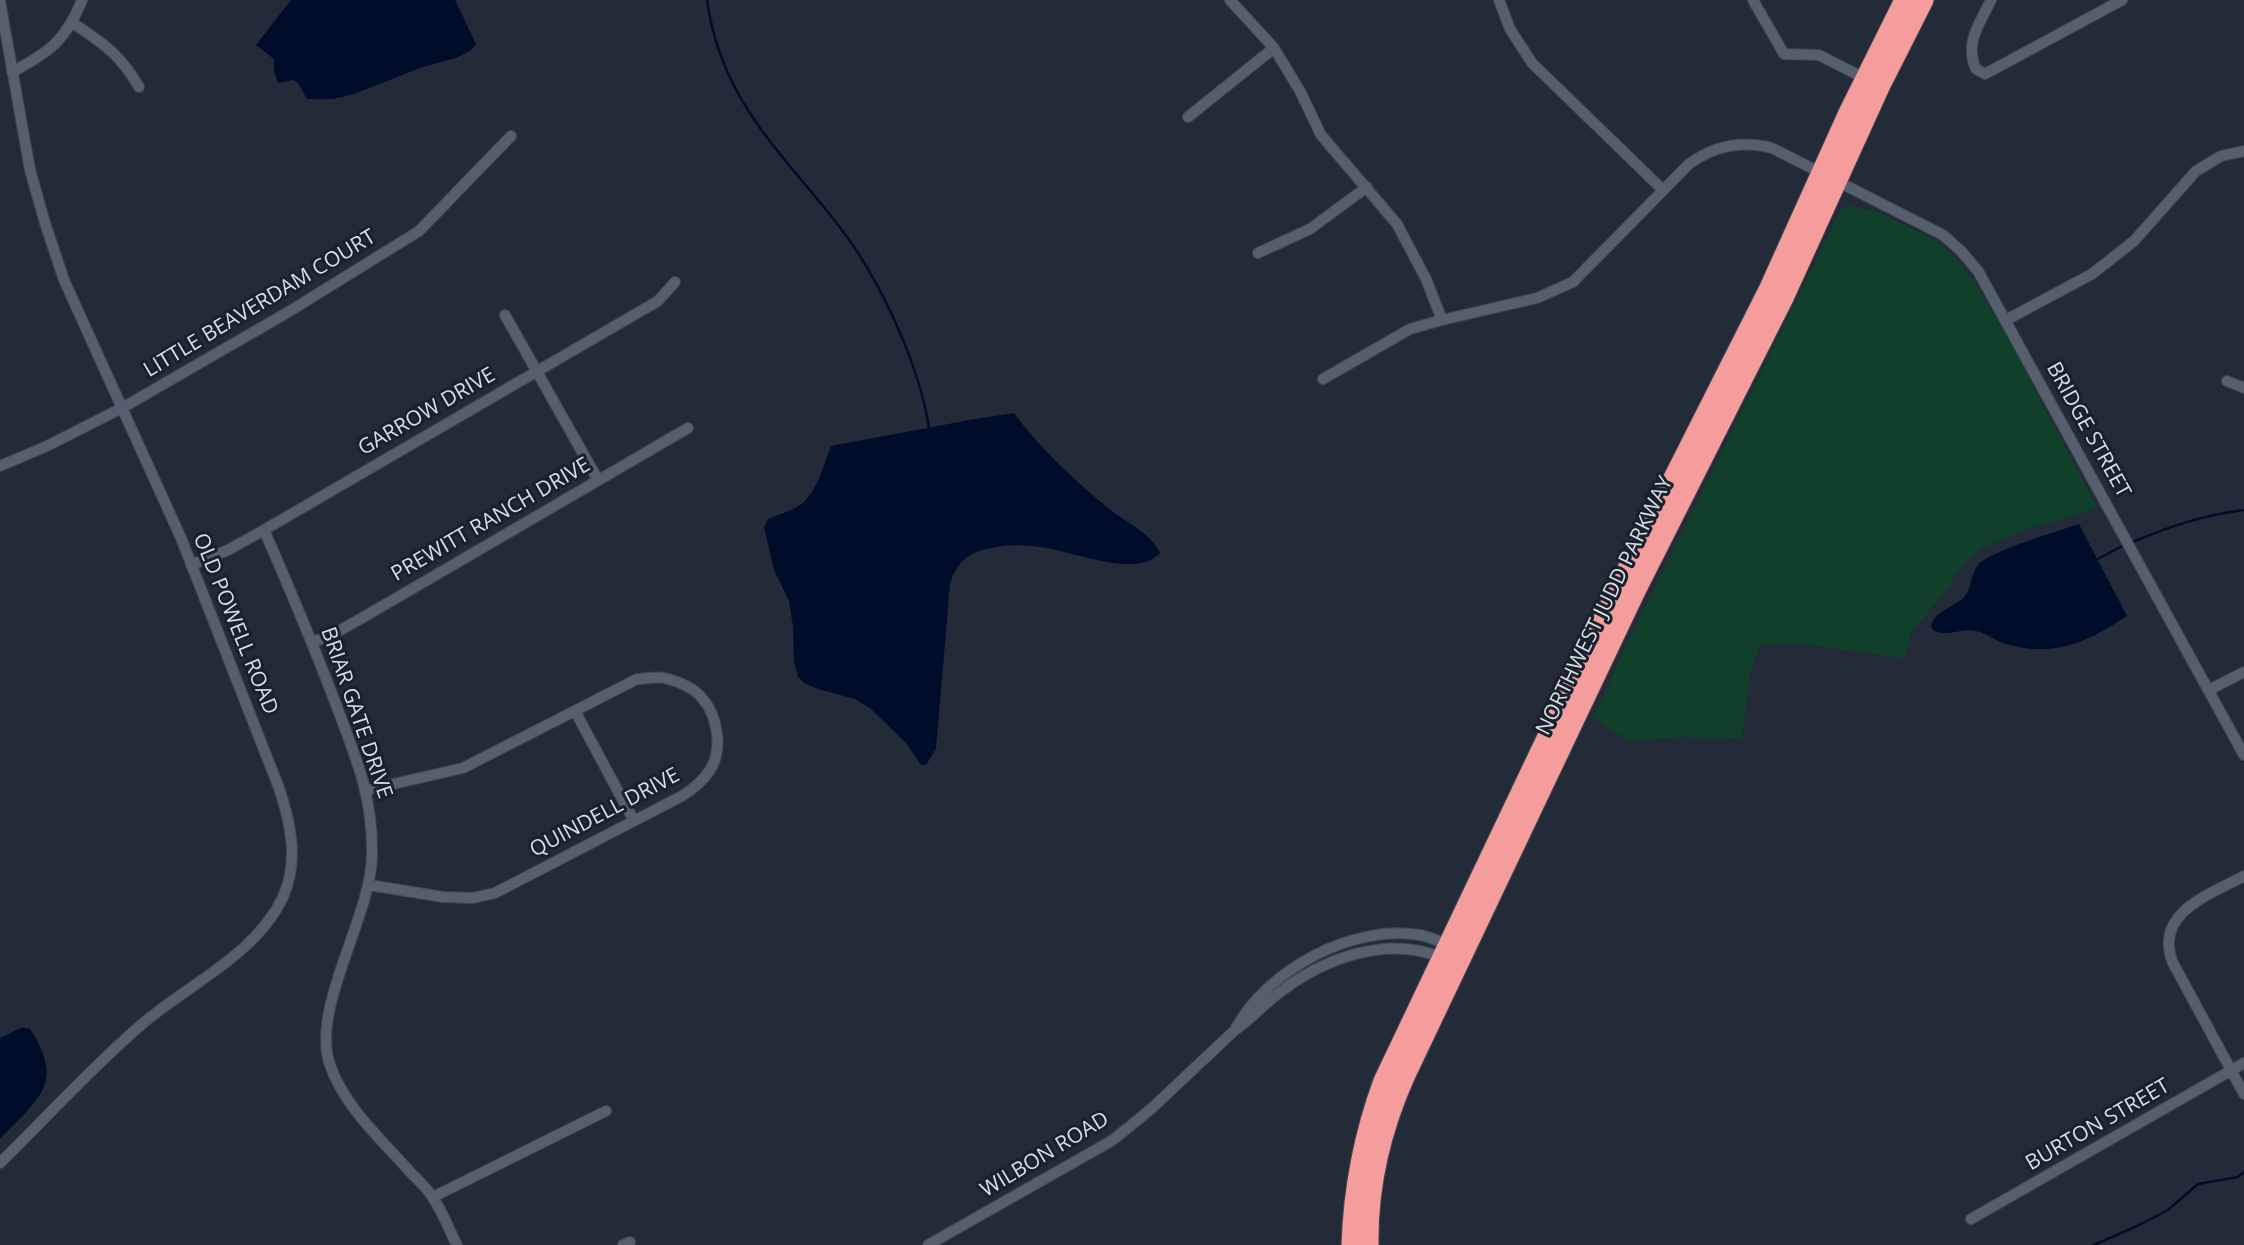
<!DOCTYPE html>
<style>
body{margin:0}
canvas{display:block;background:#222b37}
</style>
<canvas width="2244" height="1245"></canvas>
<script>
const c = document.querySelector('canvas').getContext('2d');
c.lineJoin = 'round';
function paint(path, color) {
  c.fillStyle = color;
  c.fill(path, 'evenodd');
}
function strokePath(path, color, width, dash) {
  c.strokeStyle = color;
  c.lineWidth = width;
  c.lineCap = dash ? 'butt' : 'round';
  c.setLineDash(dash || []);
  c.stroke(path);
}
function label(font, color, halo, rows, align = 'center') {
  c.font = font + ' "Open Sans",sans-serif';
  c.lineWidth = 6;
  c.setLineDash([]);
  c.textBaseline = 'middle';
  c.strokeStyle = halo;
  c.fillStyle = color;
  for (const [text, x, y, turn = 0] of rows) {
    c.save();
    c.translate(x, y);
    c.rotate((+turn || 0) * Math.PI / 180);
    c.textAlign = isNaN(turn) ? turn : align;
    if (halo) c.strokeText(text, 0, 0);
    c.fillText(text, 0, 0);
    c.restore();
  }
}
const green = new Path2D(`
 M1848 206 1875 211 1941 243 1975 282 2011 343 2097 508 2028 529 1980 549 1963 564 1946 591 1912 631 1904 658 1802 644 1760 645 1749 678 1742 738 1678 737 1629 741 1593 718 1629 640 1841 210Z`);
const water = new Path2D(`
 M291 0H455L476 44 470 51 456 58 423 67 354 94 334 99H307L298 83 294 80 278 83 274 72V59L256 45Z
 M1014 413C1041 449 1073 479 1107 507 1124 522 1150 531 1160 553 1137 579 1075 552 1046 548 1027 545 1010 544 992 548 969 552 957 561 950 584L936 749 926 765H921L906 743 871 709 855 699 818 689 804 683 798 677 794 661 793 626 789 601 774 570 764 527 768 519C780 514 795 510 804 502 818 488 824 464 831 446L975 419Z
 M2079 524 2127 616C2088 642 2054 658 2006 644 1995 641 1987 633 1976 631 1961 628 1952 637 1934 631L1931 627C1935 610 1951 609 1962 599 1972 590 1970 575 1978 565 1990 551 2059 531 2079 524Z
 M23 1027 30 1029C66 1084 38 1099 0 1139V1038Z`);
const stream = new Path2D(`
 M707 0C721 102 783 153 842 230 881 282 919 364 929 428
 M2130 543C2168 527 2203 515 2244 510
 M2096 560 2124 545
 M2094 1245 2137 1226 2168 1210 2198 1184 2238 1177 2244 1172`);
const street = new Path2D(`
 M1230 0 1274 48 1300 91 1321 135 1397 224 1426 279 1442 320
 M1499 0 1510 29 1532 63 1663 190
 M1753 0 1784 54 1819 55 1864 78
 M1991 0C1980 23 1964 43 1976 69L1985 74 2122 0
 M0 1 30 170 45 223 64 280 181 538 279 788C291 824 299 861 283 897 255 956 188 984 141 1025 91 1068 47 1117 0 1163
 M73 23C104 44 120 54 139 87
 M12 72C50 52 66 40 82 0
 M1188 117 1274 48
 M1258 253 1310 229 1367 187
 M505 315 598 480
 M2006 320 2092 274 2134 241 2196 171 2221 156 2244 151
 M1323 379 1410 329 1442 320 1537 298 1573 282 1689 164C1714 146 1741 140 1772 148L1943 235 1961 251 1978 271 2244 755
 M2227 381 2244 388
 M0 466 45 447 122 408 290 311 419 231 511 136
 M264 530C289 587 313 644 335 702 355 755 373 796 372 854 372 916 310 1008 330 1065 345 1108 383 1141 412 1174 419 1181 428 1189 433 1198 443 1212 449 1230 457 1245
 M191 565 228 550 264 530 658 301 675 282
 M312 642 330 636 362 618 688 428
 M2209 690 2244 672
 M575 711 634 821
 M367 790 463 768 637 679C645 679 656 676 664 678 677 681 693 687 702 698 718 716 723 750 710 770 703 781 693 789 682 796L495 893 473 898 443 897 369 885
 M2244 876C2209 895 2153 913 2173 963L2244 1094
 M1236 1028C1269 969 1352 924 1420 935 1431 937 1441 942 1451 946
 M433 1197 606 1111
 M1971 1219 2244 1063
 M623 1245 630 1242
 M928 1245 1113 1140 1151 1109 1235 1030C1250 1020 1261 1007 1275 996 1321 959 1388 933 1445 959`);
const highway = new Path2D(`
 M1351 1245C1353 1188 1363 1135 1383 1081L1620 583 1769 288 1848 113 1904 0
 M1369 1245C1368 1188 1382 1129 1405 1077L1637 589 1784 298 1880 87 1924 0`);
const streetNames = [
 ["LITTLE BEAVERDAM COURT",260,304,-31],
 ["GARROW DRIVE",427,412,-30],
 ["BRIDGE STREET",2088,430,61],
 ["PREWITT RANCH DRIVE",491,520,-30],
 ["NORTHWEST JUDD PARKWAY",1605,606,-64],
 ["OLD POWELL ROAD",235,624,68],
 ["BRIAR GATE DRIVE",356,713,71],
 ["QUINDELL DRIVE",605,813,-28],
 ["BURTON STREET",2098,1125,-30],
 ["WILBON ROAD",1045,1155,-31]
];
paint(green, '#103f2a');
paint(water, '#000d2a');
strokePath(stream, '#000d2a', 2.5);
strokePath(street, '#414852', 12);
strokePath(highway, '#414852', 21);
strokePath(street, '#555f6d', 10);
strokePath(highway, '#f59c9c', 19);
label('21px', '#d9dee7', '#19212d', streetNames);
</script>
